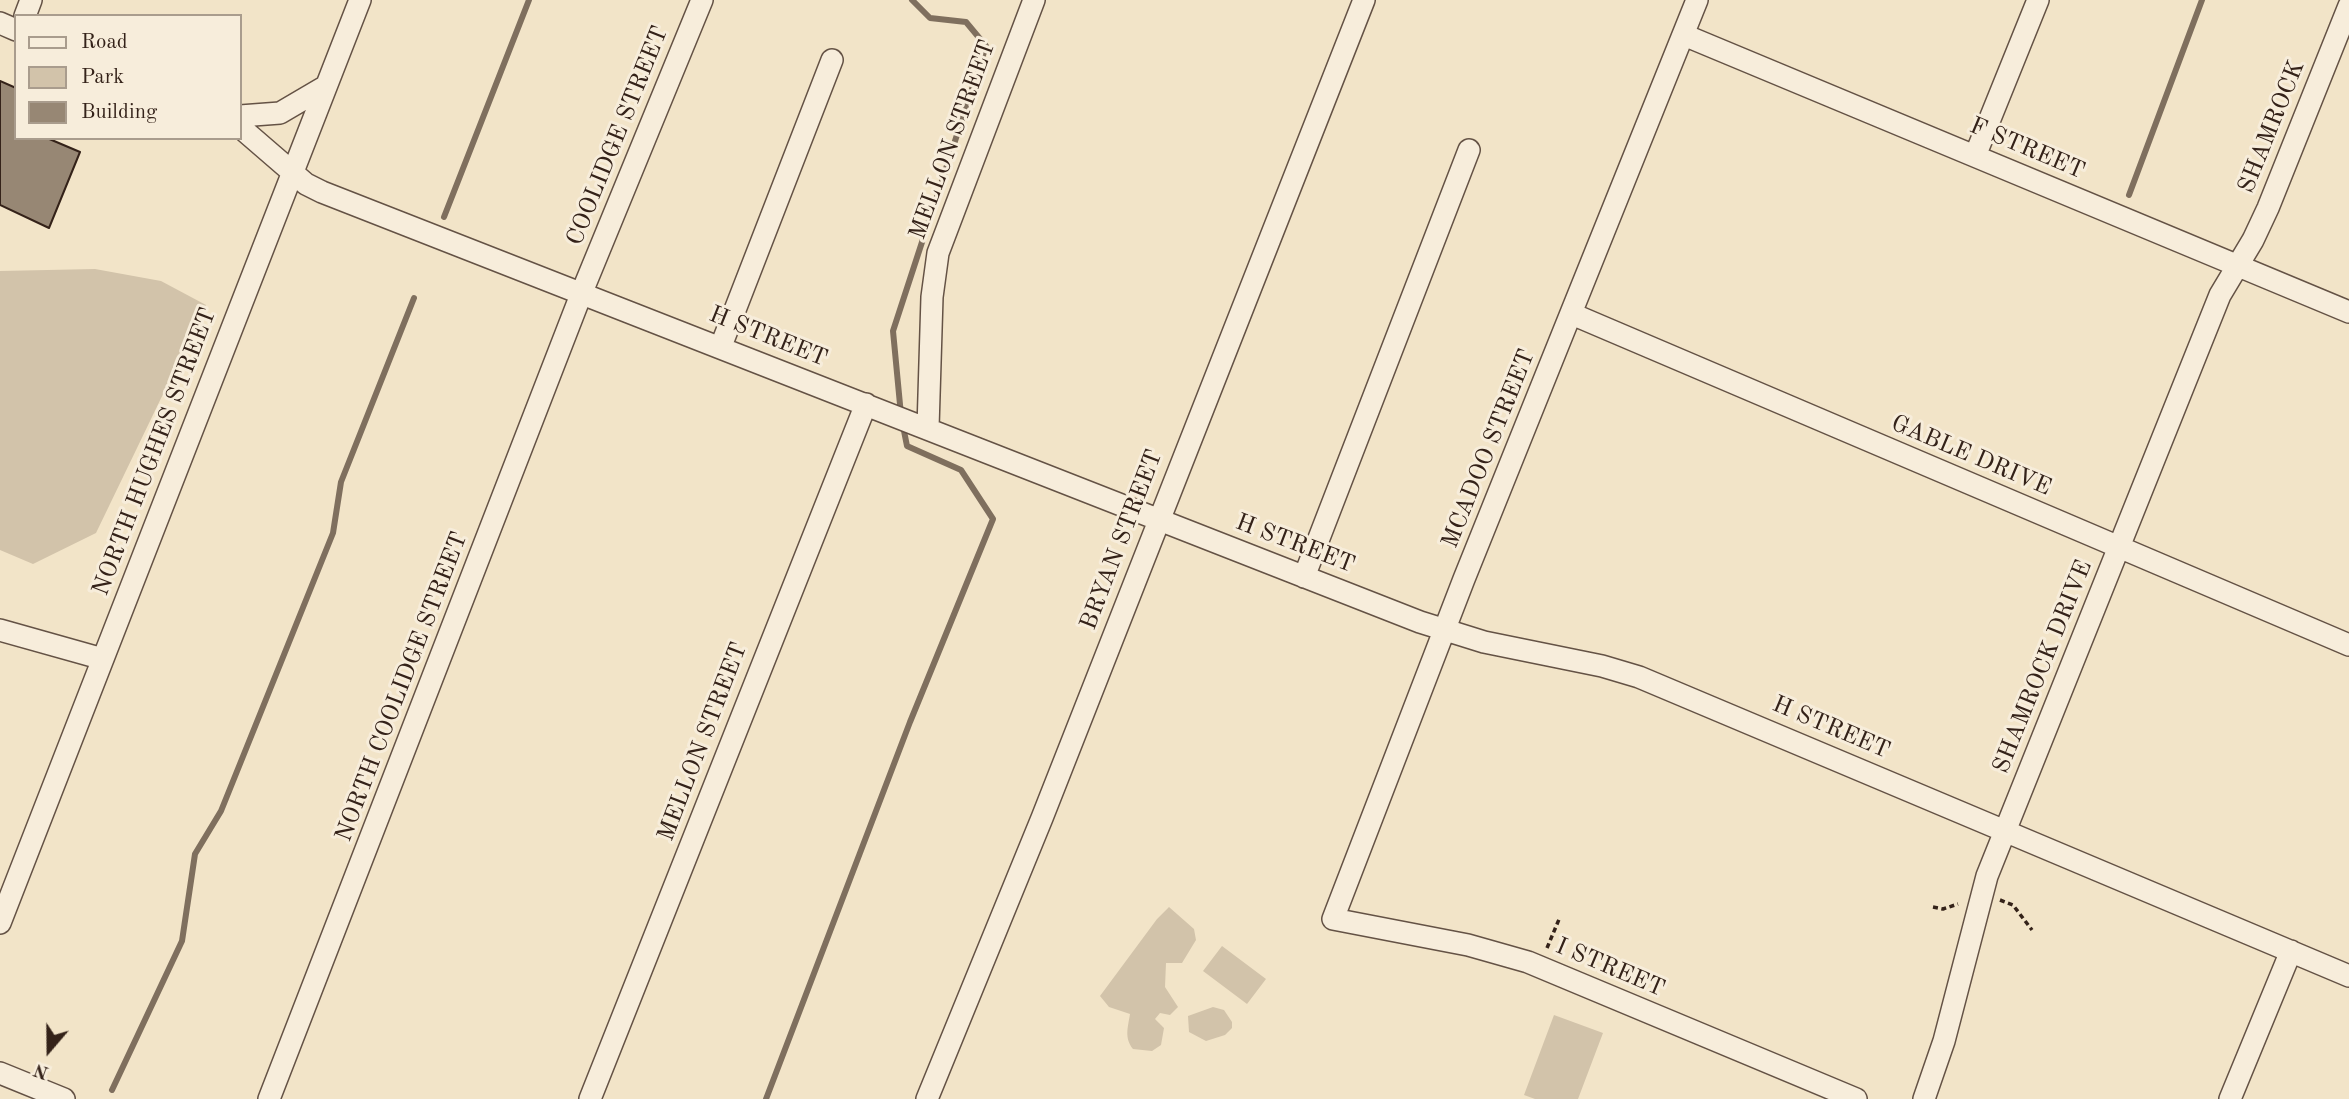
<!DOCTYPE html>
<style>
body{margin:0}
#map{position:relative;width:2349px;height:1099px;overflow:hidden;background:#f2e4c8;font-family:"Old Standard TT",serif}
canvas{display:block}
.legend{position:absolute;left:14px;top:14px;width:228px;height:126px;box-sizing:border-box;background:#f7eddb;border:2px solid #a99c8d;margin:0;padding:9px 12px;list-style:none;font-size:21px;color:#342219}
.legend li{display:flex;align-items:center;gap:14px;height:35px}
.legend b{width:35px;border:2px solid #a99c8d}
.north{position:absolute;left:14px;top:1015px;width:70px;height:70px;-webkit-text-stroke:5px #f7eddb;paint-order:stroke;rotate:200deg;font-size:19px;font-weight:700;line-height:28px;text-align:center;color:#342219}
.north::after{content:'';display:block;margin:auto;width:24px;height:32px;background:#342219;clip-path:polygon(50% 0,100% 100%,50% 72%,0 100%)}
</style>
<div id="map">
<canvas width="2349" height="1099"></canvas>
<ul class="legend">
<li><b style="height:9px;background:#f7eddb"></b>Road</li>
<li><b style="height:19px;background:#d2c3aa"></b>Park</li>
<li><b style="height:19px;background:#978774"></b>Building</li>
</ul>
<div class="north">N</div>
</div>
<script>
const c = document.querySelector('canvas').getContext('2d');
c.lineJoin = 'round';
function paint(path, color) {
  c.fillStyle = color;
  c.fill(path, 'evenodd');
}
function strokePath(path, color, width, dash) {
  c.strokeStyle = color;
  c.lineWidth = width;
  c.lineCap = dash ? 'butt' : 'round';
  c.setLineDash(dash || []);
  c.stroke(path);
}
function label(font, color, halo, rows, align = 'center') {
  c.font = font + ' "Old Standard TT",serif';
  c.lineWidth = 6;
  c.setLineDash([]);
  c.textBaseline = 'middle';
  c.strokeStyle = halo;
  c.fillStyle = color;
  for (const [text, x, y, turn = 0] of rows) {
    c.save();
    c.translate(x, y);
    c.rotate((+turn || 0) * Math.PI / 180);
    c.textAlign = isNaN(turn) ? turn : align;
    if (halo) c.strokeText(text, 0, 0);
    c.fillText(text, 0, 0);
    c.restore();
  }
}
const green = new Path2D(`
 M95 269 161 281 206 305 96 533 33 564 0 550V271Z
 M1169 907 1194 929 1196 940 1182 963H1166L1165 987 1178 1007 1170 1015 1160 1013 1155 1019 1164 1028 1161 1045 1152 1051 1133 1049C1124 1038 1128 1027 1130 1014L1109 1007 1100 996 1157 919Z
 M1222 946 1266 979 1247 1004 1203 971Z
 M1213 1007 1224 1010 1232 1022V1028L1225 1035 1206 1041 1189 1032 1188 1016Z
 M1554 1015 1603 1033 1578 1099H1535L1524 1095Z`);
const stream = new Path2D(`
 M2129 195 2202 0
 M444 217 529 0
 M901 415 893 331 986 46 966 22 930 18 912 0
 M112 1090 182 941 195 854 221 811 333 533 341 482 414 298
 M766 1099 910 722 993 519 961 470 907 446 903 426`);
const building = new Path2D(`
 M0 81 16 88V138H47L80 152 49 228 0 205Z`);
const path = new Path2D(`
 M2000 900 2013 905 2032 930
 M1933 907 1943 909 1958 904
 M1547 948 1560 917`);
const minor = new Path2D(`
 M1697 0 1464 579 1333 919 1468 945 1528 962 1856 1099
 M25 16 31 0
 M0 23 16 30
 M1684 35 2349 312
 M240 116 280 113 326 86
 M240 127 306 184 322 192 1420 622 1484 642 1602 666 1639 677 2349 976
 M1975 156 2038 0
 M1572 314 2349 645
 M721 346 832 60
 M928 428 932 297 938 253 1034 0
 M1304 577 1469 150
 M0 630 103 659
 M0 923 360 0
 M0 1073 64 1099
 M269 1099 582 292 702 0
 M590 1099 866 404
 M927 1099 1042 818 1364 0
 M1924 1099 1944 1041 1987 876 2220 295 2253 240 2268 208 2349 6
 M2230 1099 2291 951`);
const streetNames = [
 ["SHAMROCK",2272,127,-68],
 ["COOLIDGE STREET",618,136,-68],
 ["MELLON STREET",953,140,-70],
 ["F STREET",2027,149,23],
 ["H STREET",768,337,22],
 ["MCADOO STREET",1489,449,-68],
 ["NORTH HUGHES STREET",155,452,-69],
 ["GABLE DRIVE",1971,456,23],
 ["BRYAN STREET",1122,540,-69],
 ["H STREET",1295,544,21],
 ["SHAMROCK DRIVE",2043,667,-68],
 ["NORTH COOLIDGE STREET",402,687,-69],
 ["H STREET",1831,728,23],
 ["MELLON STREET",703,742,-69],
 ["I STREET",1610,968,23]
];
paint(green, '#d2c3aa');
strokePath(stream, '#7f6f5e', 6);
paint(building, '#978774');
strokePath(building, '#342219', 2);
strokePath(minor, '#645245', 24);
strokePath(path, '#342219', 3.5, [5, 3.5]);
strokePath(minor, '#f7eddb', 21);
label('24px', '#342219', '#f7eddb', streetNames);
</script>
